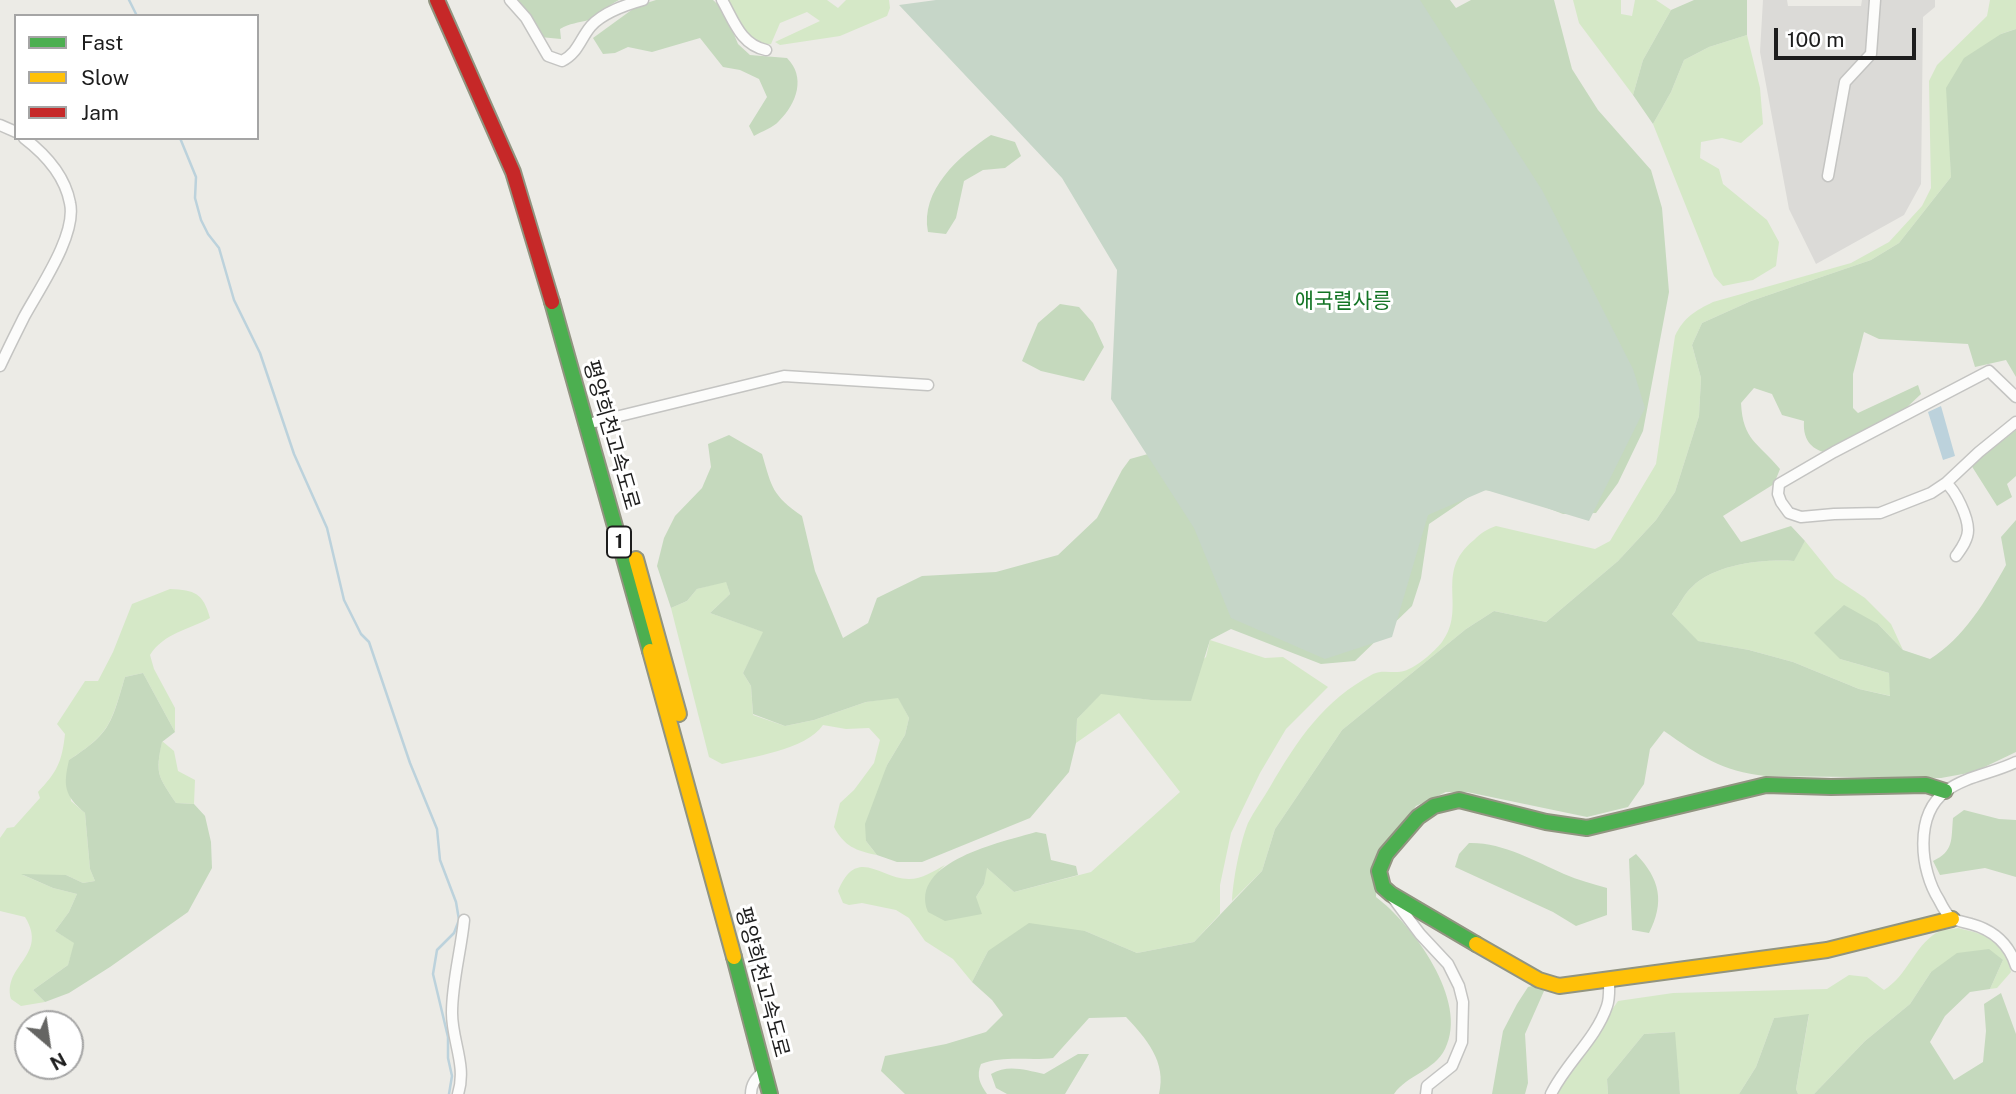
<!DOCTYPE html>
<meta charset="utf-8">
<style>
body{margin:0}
#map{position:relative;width:2016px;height:1094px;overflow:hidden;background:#ecebe6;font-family:"Public Sans",sans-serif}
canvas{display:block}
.legend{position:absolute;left:14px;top:14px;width:245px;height:126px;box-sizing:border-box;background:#fff;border:2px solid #a5a5a5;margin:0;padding:9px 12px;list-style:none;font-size:21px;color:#1d1d1d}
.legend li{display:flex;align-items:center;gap:14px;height:35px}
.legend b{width:35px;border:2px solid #a5a5a5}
.north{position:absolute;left:14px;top:1010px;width:70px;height:70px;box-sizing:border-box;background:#fff;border:2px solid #a5a5a5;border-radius:50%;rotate:151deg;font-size:19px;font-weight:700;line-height:28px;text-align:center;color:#1d1d1d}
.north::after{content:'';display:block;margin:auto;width:24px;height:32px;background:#656563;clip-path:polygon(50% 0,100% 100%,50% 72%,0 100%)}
.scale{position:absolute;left:1774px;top:28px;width:142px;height:32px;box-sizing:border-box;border:4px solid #1d1d1d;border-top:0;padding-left:9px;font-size:21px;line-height:24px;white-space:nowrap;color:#1d1d1d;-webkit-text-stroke:5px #fff;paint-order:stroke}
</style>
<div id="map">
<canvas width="2016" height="1094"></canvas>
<ul class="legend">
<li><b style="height:9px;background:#4caf50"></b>Fast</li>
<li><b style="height:9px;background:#ffc107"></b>Slow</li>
<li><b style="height:9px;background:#c62828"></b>Jam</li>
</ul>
<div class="north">N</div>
<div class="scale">100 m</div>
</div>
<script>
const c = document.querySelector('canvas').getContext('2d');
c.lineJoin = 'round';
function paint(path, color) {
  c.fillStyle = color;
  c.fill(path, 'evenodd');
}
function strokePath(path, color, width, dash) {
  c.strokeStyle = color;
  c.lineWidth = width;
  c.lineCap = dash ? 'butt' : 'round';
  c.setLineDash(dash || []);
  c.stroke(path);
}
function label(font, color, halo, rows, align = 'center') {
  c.font = font + ' "Public Sans","Noto Sans KR",sans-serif';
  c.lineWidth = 6;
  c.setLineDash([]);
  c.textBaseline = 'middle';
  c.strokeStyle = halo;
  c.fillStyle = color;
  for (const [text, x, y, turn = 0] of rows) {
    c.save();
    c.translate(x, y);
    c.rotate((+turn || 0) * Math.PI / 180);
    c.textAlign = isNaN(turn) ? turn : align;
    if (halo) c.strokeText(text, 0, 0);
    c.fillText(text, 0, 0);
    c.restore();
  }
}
const residential = new Path2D(`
 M1763 0H1787L1788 6H1861L1862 0H1935V7L1923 17 1921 184 1904 215 1816 264 1789 209 1760 52Z`);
const grass = new Path2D(`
 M726 0H827L838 8 846 0H889L890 8 887 16 840 36 780 45 775 42 820 21 807 12 780 23 771 44C746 48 736 19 726 0Z
 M1573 0H1621V14L1632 16 1635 0H1656L1671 10 1643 60 1633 95 1579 23Z
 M1990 0H2016V29L2001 34 1950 139 1951 177 1899 243 1871 260 1751 301 1702 323 1692 345 1701 378 1699 416 1675 492 1656 520 1618 561 1546 622 1494 611 1466 629 1342 730 1275 829 1262 871 1232 901C1233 880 1240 843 1248 823 1254 811 1263 799 1270 787 1298 739 1323 701 1373 674 1383 669 1394 674 1404 671 1417 667 1434 652 1442 642 1468 607 1433 573 1474 540 1481 533 1487 529 1496 526L1595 549 1610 541 1656 464 1675 336C1684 317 1695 311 1713 302L1851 263 1889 242 1922 206 1931 188 1929 81 1937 65 1987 16Z
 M1747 35 1760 88 1763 124 1741 143 1722 138 1701 142 1700 158 1719 169 1723 184 1767 220 1779 242 1776 266 1753 280 1723 286 1714 276 1653 124 1671 92 1684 60 1709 47Z
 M1805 541 1835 578 1865 598 1891 624 1903 650 1878 624 1840 659 1889 673 1891 696 1859 689 1793 662 1749 650 1697 641 1672 614C1679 606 1684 594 1692 587 1715 564 1763 559 1793 561Z
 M726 581 730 594 710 613 764 632 743 673 751 686 753 715 785 726 814 720 866 702 898 697 909 718 905 735 887 765 866 841 877 855C856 851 844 846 834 827L840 803 854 790 874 763 880 740 869 728 846 729 823 725C806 750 751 757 722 764L709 757 671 608 687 601 697 589Z
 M170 589C195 590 203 593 210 618 188 630 164 633 150 655L154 669 175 708V732L143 673 125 677C111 723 111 733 69 760L71 801 85 813 90 869 95 881 83 883 66 875H23L53 888 77 894 69 912 55 931 75 943 68 965 33 990 45 1002 21 1006 11 999C2 965 49 956 25 917L0 911V838L7 828 14 827 40 798 38 792C57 772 62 762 65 734L57 724 85 681H98L113 652 132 604Z
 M1210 640 1265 658 1283 657 1328 687 1286 729 1260 773 1231 833 1220 885V914L1194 942 1137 953 1085 931 988 951 972 982 953 959 925 941 909 918 896 910 862 903 849 905 843 903 838 891C857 845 880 879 909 879 922 879 934 871 945 865L939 871 976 897 984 884 986 867 1014 892 1091 872 1180 792 1119 713 1076 743 1077 719 1101 693 1151 700 1206 657Z
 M162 741 174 751 178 771 195 780 194 804 176 803C158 776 155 774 162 741Z
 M1958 928C1990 936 2003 938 2011 972L1997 988 1990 989 2003 960 1931 972 1910 1004 1865 1041 1814 1094H1798L1796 1089 1809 1015 1774 1018 1756 1067 1739 1094H1680L1674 1032 1644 1034 1607 1079 1608 1094H1558L1567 1075 1618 1001 1673 993 1827 989 1849 975 1867 977 1884 990C1907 976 1914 947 1936 933 1942 930 1951 929 1958 928Z`);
const forest = new Path2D(`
 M515 0H619C608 5 598 17 589 20 578 23 570 23 560 29L561 39 540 37Z
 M656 0H713L724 10 738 44 750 55 787 58C806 77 797 103 779 121 773 128 762 131 754 136L749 126 767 97 759 79 740 70 723 67 700 38 652 52 628 47 615 53 603 54 593 38 637 6Z
 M1385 0H1450L1456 8 1471 0H1554L1572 69 1598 110 1651 170 1662 208 1669 292 1643 431 1618 483 1596 513 1563 514 1504 491 1479 490 1429 524 1421 578 1412 606 1355 661 1321 664 1231 629 1210 640 1191 701 1151 700 1101 694 1077 719 1076 743 1069 772 1030 818 922 862H897L877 855 866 841 865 824 887 765 905 735 909 718 898 698 866 702 814 720 785 726 753 714 751 686 743 673 763 632 710 613 730 594 726 582 697 589 687 601 671 608 657 566 664 538 675 516 702 488 711 467 708 444 729 435 762 454C772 488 772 495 802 516L815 571 843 638 868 623 877 598 922 576 996 572 1058 555 1097 518 1122 470 1130 459 1166 449Z
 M1694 0H1747V35L1709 47 1684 60 1671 92 1653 124 1633 95 1643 60 1671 10Z
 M2016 29V377L2006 360 1975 367 1968 344 1879 339 1864 332 1853 374V408L1858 413 1918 385 1921 394 1903 411 1823 452C1808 447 1803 436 1804 421L1782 415 1772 394 1754 388 1741 403C1743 441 1758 442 1780 469L1774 484 1723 516 1741 542 1791 526 1805 541 1794 561C1763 559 1715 564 1692 587 1684 594 1679 606 1672 614L1698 641 1749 650 1793 662 1859 689 1890 696 1889 673 1840 659 1814 633 1844 605 1878 624 1903 650 1930 659C1963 639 1987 599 2006 565L2001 537 2016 520V752L1974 772 1941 778 1766 776C1721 771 1700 756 1664 731L1650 749 1644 784 1628 807 1587 817 1467 792H1446L1416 806 1377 855 1376 897C1412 924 1470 1001 1445 1049 1434 1071 1407 1075 1394 1094H1159C1167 1062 1146 1038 1126 1017L1089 1018 1053 1058C1028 1061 1005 1055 981 1064 976 1076 980 1084 987 1094H905L881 1071 885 1056 946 1044 986 1032 1003 1015 992 1000 972 982 988 951 1029 923 1085 931 1137 953 1194 942 1262 871 1275 829 1342 730 1466 629 1494 611 1546 622 1618 561 1656 520 1675 492 1699 416 1701 378 1692 345 1702 323 1751 301 1871 260 1899 243 1951 177 1946 88 1964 58 2001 34Z
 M991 135 1015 142 1021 156 1005 168 983 170 964 181 956 218 946 234 928 232C920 190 959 156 991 135Z
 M1060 304 1079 307 1093 323 1104 347 1084 381 1041 371 1022 361 1038 323Z
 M2016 430V476L2007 484 2012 497 1997 506 1971 465Z
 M143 673 175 732 162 742C155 774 158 776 176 803L194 804 205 816 211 842 212 868 188 912 110 967 69 993 45 1002 33 990 68 965 74 943 55 931 69 912 77 894 53 888 21 874 66 875 83 883 95 881 90 869 85 813C64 795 63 786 69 760 111 733 111 724 125 677Z
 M1964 810 1999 819 2016 820V877L1985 868 1940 875 1933 861C1954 851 1951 840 1953 818Z
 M1036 832 1046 834 1051 860 1076 866 1078 875 1014 892 987 868 984 884 976 897 982 914 945 921 928 912C908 861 1003 842 1036 832Z
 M1469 843C1502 842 1535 861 1564 874 1578 880 1593 884 1607 888V915L1576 926 1553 912 1455 867 1459 854Z
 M1636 854C1660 879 1665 902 1649 933L1632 930 1629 859Z
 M1989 949 2003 960 1990 989 1970 992 1945 1016 1930 1042 1954 1080 1983 1062 1986 1031 1984 1004 2001 993 2016 1034V1094H1814L1865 1041 1910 1004 1931 972 1957 953Z
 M1540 984 1544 991 1525 1034 1528 1083 1525 1094H1492L1503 1031 1517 1004 1528 987Z
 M1809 1014 1796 1089 1798 1094H1739L1756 1067 1774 1018Z
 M1675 1032 1680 1094H1608L1607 1079 1644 1034Z
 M1078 1054H1089L1065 1094H1007L996 1088 991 1074C1008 1064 1025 1070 1044 1074Z`);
const cemetery = new Path2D(`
 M936 0H1420L1542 190 1633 369 1645 408 1589 521 1486 490 1428 515 1392 637 1325 659 1231 618 1194 528 1111 399 1117 270 1062 178 899 5Z`);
const water = new Path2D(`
 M1941 406 1955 456 1943 460 1928 412Z`);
const stream = new Path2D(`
 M129 0 137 16
 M180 138 196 177 195 198 201 220 208 234 219 248 234 300 260 353 294 454 327 528 344 600 361 634 369 642 410 763 437 829 440 860 456 902 459 920 454 933 437 950 433 974 448 1037V1058L452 1076 449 1094`);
const street = new Path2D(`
 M510 0 526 18 548 56 562 61C578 53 580 39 591 26 604 12 625 5 643 0
 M722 0C734 21 741 45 766 50
 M0 125 16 132
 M1828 176 1845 82 1871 54 1875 0
 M0 366C8 349 16 333 24 317 39 289 77 235 70 203 65 176 45 154 24 138
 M595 422 784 376 928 385
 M1946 483 1979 452 2016 422
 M1956 556C1961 549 1968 540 1968 530 1968 517 1956 491 1946 483L1931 493 1880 513 1834 514 1801 517 1789 513 1781 502 1778 494 1779 484 1834 452 1989 371 2016 397
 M2016 762C1994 773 1966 776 1946 791 1914 815 1920 870 1939 900 1942 906 1946 914 1951 918 1956 921 1965 922 1971 924 1993 930 2009 944 2016 966
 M1393 898 1420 934 1448 964 1459 986 1463 1002 1462 1042 1452 1066 1427 1086 1426 1094
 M458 1094C467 1066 452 1041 452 1013 452 982 461 951 464 920
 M751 1094C751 1084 756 1078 764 1071
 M1551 1094C1566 1063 1596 1039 1607 1006 1610 998 1609 988 1609 979`);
const fast = new Path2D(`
 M552 302 650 651
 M1476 944 1391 894 1383 887 1379 871 1386 854 1418 817 1434 806 1459 800 1546 822 1587 828 1766 785 1831 787 1926 785 1945 791
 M734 957 770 1094`);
const slow = new Path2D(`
 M636 559 679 714
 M650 651 734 957
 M1476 944 1539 980 1559 986 1827 950 1952 919`);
const jam = new Path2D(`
 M437 0 513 172 552 302`);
const shields = [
 [619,542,24]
];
const shieldNames = [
 ["1",619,542]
];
const parkNames = [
 ["애국렬사릉",1343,302]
];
const streetNames = [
 ["평양희천고속도로",611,435,74],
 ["평양희천고속도로",762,982,75]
];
paint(residential, '#dbdad7');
paint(grass, '#d5e8c7');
paint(forest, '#c5d9bd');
paint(cemetery, '#c6d6c8');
paint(water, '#bcd2dc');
strokePath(stream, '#bcd2dc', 2.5);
strokePath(street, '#c4c4c2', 13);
strokePath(fast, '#919480', 18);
strokePath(slow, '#919480', 18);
strokePath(jam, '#919480', 18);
strokePath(street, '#fcfcfb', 10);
strokePath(fast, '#4caf50', 14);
strokePath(slow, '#ffc107', 14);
strokePath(jam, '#c62828', 14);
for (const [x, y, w] of shields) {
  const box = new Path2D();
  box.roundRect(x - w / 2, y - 15.5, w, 31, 5);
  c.fillStyle = '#fff';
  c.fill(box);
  strokePath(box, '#1d1d1d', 2);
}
label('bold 19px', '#1d1d1d', null, shieldNames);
label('21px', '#137425', '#fff', parkNames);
label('21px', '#1d1d1d', '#fff', streetNames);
</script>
